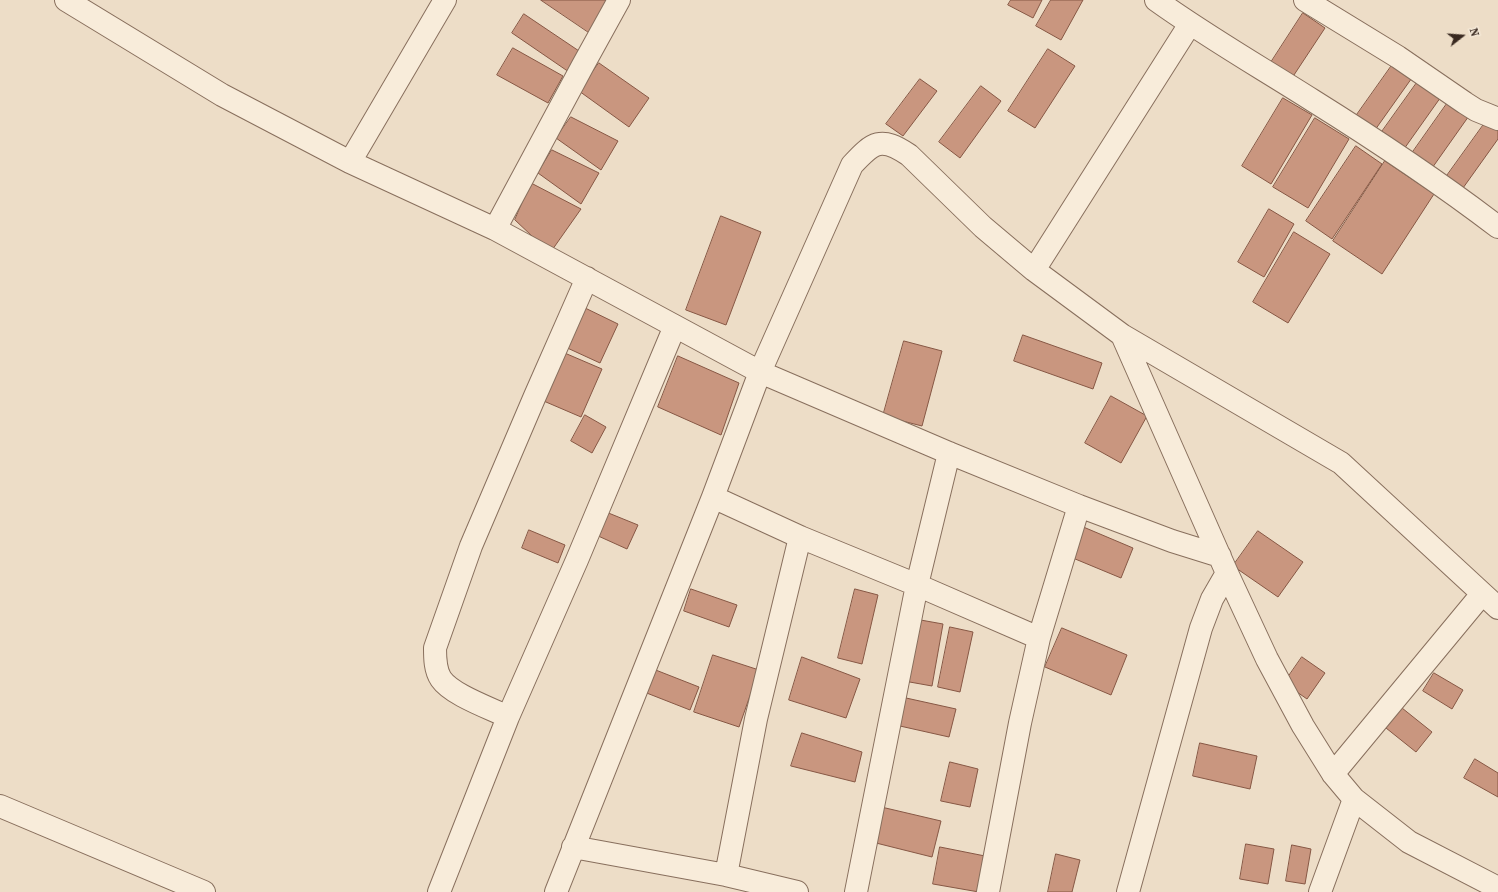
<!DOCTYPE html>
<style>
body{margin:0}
#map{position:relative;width:1498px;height:892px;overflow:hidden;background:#edddc7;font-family:"Source Serif 4",serif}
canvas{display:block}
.north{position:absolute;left:1442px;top:16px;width:40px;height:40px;-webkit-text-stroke:3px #f4e8d7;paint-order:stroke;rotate:73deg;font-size:11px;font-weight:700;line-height:16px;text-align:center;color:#392920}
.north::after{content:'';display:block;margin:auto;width:14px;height:18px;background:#392920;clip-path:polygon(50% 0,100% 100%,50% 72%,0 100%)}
</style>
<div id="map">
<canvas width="1498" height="892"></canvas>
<div class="north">N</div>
</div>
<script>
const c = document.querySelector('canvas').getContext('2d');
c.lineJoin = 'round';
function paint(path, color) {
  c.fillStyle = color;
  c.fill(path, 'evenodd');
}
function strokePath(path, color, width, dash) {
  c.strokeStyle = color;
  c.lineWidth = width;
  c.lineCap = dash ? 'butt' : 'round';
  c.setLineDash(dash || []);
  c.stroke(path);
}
const building = new Path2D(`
 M541 0H605L609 3 590 33Z
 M1011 0H1042L1033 18 1008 5Z
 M1051 0H1083L1061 40 1036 26Z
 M1303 13 1325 28 1290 81 1268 67Z
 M524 14 582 53 569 72 512 33Z
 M513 48 563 76 548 103 497 75Z
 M1048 49 1075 66 1035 128 1008 111Z
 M1395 61 1414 75 1375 130 1356 116Z
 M599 63 649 98 629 127 579 91Z
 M1421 77 1443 94 1404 149 1381 133Z
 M920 79 937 91 903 136 886 124Z
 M981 86 1001 101 960 158 939 142Z
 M1283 98 1312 115 1271 184 1242 166Z
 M1451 98 1471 113 1430 171 1410 156Z
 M571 117 618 141 601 170 556 138Z
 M1315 118 1349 139 1308 208 1273 187Z
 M1487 120 1498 129V139L1463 188 1446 177Z
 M1356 146 1382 164 1332 239 1306 221Z
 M552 150 599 173 581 204 538 173Z
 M1385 161 1434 194 1382 274 1333 241Z
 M531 183 581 209 550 253 515 220Z
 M1269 209 1294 224 1264 277 1238 262Z
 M721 216 761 232 726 325 686 310Z
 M1294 232 1330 254 1288 323 1253 302Z
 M581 306 618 324 600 363 563 346Z
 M1023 335 1102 363 1093 389 1014 361Z
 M904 341 942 351 922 426 883 416Z
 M560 351 602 369 581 417 539 399Z
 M678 356 739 383 721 435 658 407Z
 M1111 396 1147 416 1121 463 1085 443Z
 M585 415 606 427 592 453 571 441Z
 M606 512 638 525 627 549 596 535Z
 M1081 526 1133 548 1121 578 1068 556Z
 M529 530 565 545 558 563 522 548Z
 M1258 531 1303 562 1278 597 1233 566Z
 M691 589 737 605 729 627 684 611Z
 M855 589 878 595 862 664 838 658Z
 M915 619 943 624 932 686 904 681Z
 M950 627 973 632 960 692 938 687Z
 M1062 628 1127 655 1111 695 1045 667Z
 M713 655 759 670 739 727 694 712Z
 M802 657 860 679 846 718 789 700Z
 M1302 657 1325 673 1307 699 1284 683Z
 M648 667 699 687 690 710 639 690Z
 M1434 673 1463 690 1452 709 1423 691Z
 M897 696 956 709 949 737 891 724Z
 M1397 704 1432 732 1416 752 1381 724Z
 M802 733 862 752 855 782 791 766Z
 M1200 743 1257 756 1250 789 1193 776Z
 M1475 759 1498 773V797L1464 778Z
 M950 762 978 769 970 807 941 801Z
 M877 806 941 821 932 857 868 841Z
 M1246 844 1274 849 1268 884 1240 879Z
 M1292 845 1311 849 1305 884 1286 881Z
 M940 847 985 856 979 892 933 884Z
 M1056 854 1080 860 1072 892H1048Z`);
const street = new Path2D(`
 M66 0 222 95 350 162 495 229 760 372 949 453 1079 506 1172 541 1220 556
 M1156 0C1206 36 1260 67 1312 100 1376 140 1439 182 1498 227
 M1305 0 1398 57 1465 103 1476 110 1498 119
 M350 162 445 0
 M495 229 582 67 619 0
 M1034 270 1190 24
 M1122 335 1341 463 1498 608
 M713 497 800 537 917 585 1039 638
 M508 717C490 708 452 695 441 679 435 670 435 658 435 648L471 546 535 396 587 278
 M1333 774 1482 594
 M0 806 204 892
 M573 847 726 875 797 892
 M726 875 756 719 800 537
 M439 892 508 717 577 560 675 326
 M556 892 713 497 760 372 852 165C873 142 881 136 909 155L983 227 1034 270 1122 335 1227 573 1267 659 1303 726 1333 774 1354 799 1409 842 1498 888
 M856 892 917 585 949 453
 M988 892 1020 723 1039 638 1079 506
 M1128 892 1201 628 1212 599 1227 573
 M1320 892 1354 799`);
paint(building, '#c9967f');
strokePath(building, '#865744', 1);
strokePath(street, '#886f5d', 24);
strokePath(street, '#f8ecda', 22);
</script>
